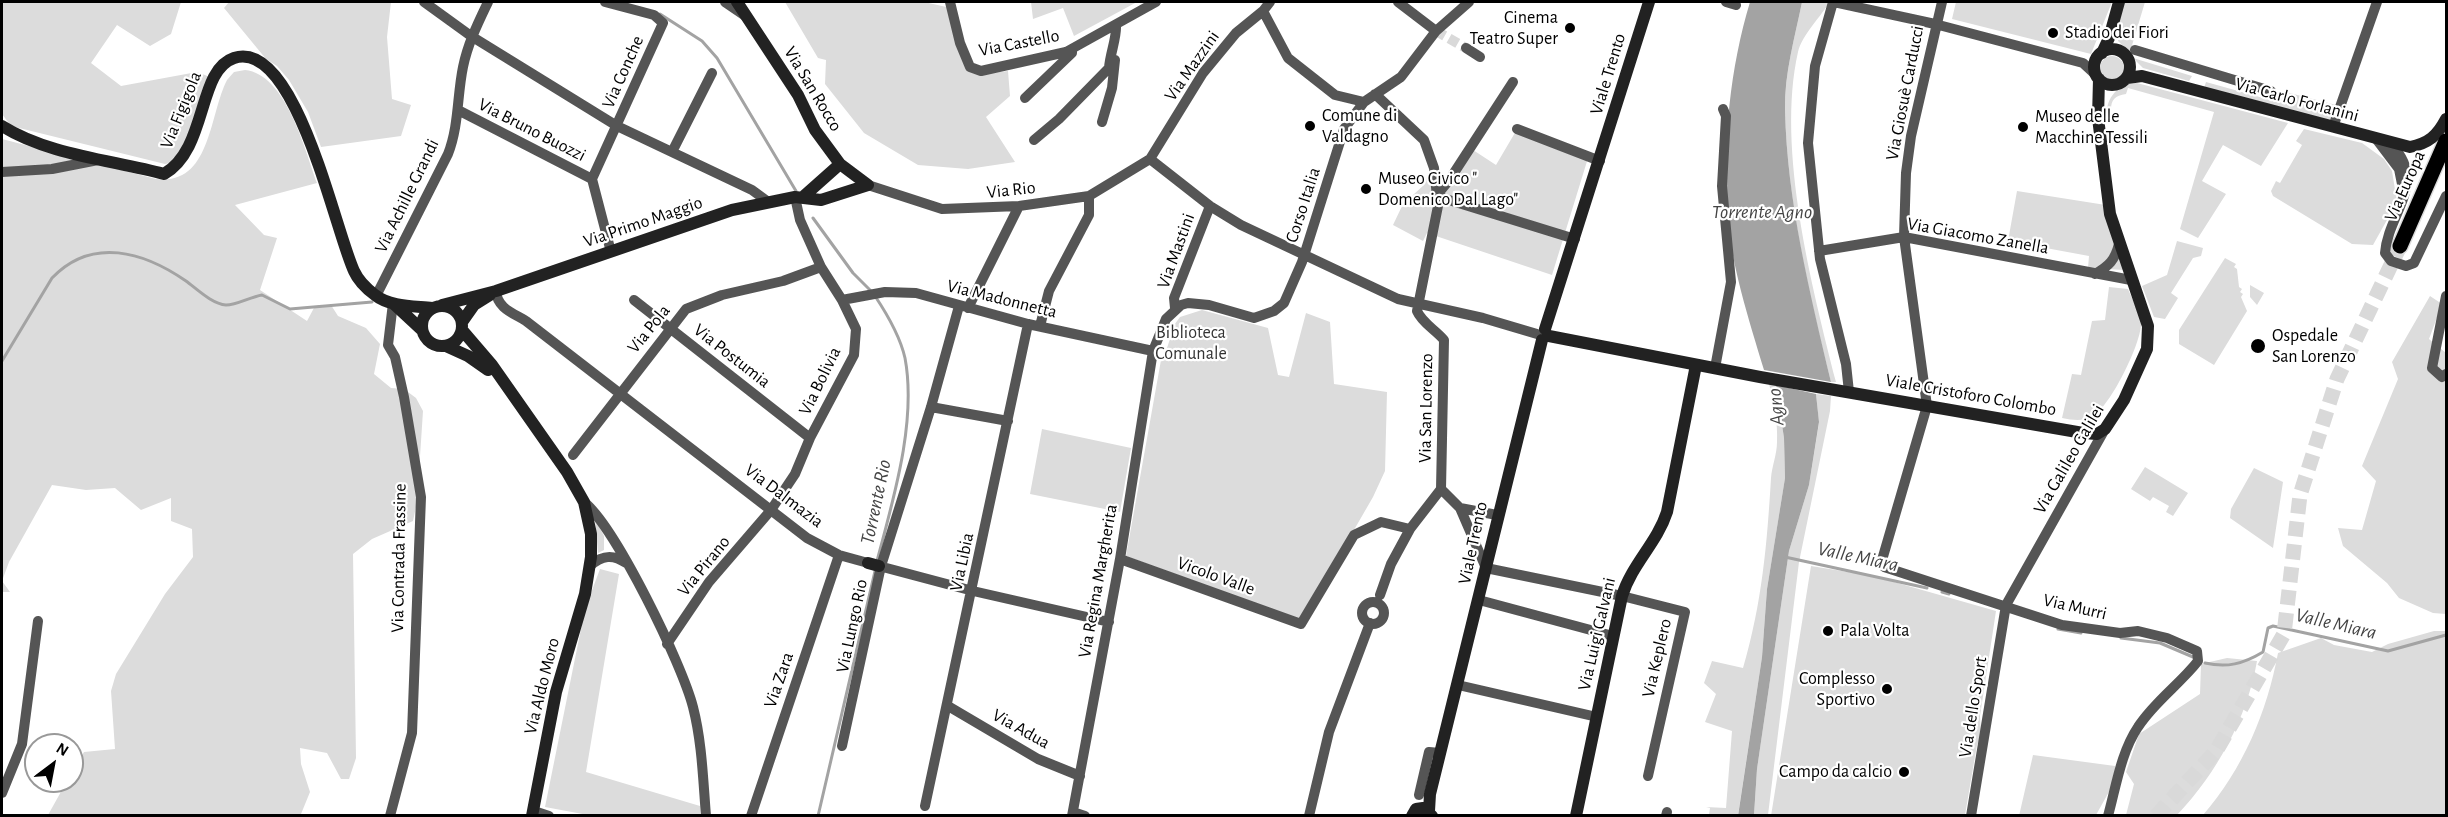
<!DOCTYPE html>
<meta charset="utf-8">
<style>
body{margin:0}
#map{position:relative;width:2448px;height:817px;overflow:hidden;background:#fff;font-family:"Alegreya Sans",sans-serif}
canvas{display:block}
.frame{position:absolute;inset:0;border:3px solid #000;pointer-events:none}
.north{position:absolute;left:24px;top:733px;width:60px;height:60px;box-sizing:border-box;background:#fff;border:2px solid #999;border-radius:50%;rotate:32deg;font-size:16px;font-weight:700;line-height:24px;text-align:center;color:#000}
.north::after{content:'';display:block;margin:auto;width:21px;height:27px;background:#000;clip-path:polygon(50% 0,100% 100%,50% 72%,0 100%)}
</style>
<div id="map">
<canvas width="2448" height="817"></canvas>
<div class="frame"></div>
<div class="north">N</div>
</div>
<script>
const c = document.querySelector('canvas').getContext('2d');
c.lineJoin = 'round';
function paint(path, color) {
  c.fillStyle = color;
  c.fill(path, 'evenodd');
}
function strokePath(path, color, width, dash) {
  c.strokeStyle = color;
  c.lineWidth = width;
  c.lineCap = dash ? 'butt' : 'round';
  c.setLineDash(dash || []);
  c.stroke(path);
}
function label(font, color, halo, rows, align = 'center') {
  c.font = font + ' "Alegreya Sans",sans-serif';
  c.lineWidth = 4.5;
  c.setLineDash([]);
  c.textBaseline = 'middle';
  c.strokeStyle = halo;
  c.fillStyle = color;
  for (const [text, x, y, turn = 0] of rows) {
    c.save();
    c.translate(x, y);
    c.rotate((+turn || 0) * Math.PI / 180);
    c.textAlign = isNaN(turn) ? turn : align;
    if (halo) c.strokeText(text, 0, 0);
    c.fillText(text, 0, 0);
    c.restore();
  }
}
const green = new Path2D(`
 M2 2H181L171 34 150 46 117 25 91 63 121 86 197 72 210 77 190 140 170 163 165 164 11 126 2 114Z
 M229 2H391L387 37 392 99 411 105 401 136 321 147 308 112 289 80 277 66 266 59 224 8Z
 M785 2H924L951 8 963 57 991 73 1008 71 1010 96 986 117 1015 162 968 169 918 165 864 133 825 84 826 60 818 58Z
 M1031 2H1137L1074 36 1063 8 1033 19Z
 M1802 2H1830C1821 16 1802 35 1798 52 1776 149 1812 287 1836 382H1831C1809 293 1787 201 1785 110 1784 74 1795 37 1802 2Z
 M1956 2H2112L2091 54 1952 19Z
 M2115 2H2145L2130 52 2118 41 2120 16Z
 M2100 68a12 12 0 1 1 24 0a12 12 0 1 1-24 0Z
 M2133 58 2192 76 2189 81 2143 68Z
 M245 70C286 74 305 150 317 183L235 205 264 235 277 238 260 290 307 321 315 306 331 305 338 316 366 328 380 344 374 374 391 388 404 389 416 398 423 411 417 502 413 521 372 539 353 554 356 758 349 779H341L327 753 300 748 301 764 310 792 301 814 297 816 48 815 67 781H72V773L84 752 115 749 111 691 116 674 165 594 193 557 192 529 171 521V498L141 510 115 488 86 490 52 485 9 562 2 581 10 592H2V139L156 179C211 186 209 115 227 80L234 72Z
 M2206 82 2274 101H2278L2282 91 2340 106 2333 126 2203 91Z
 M2137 83 2288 123 2261 166 2223 145 2202 181 2226 194 2198 238 2180 229 2214 112 2128 88 2126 94C2115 96 2111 99 2111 110H2107C2108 95 2122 82 2137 83Z
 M2304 129 2362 143 2384 159 2392 171 2397 202 2373 245 2352 244 2273 196 2271 191 2276 181 2280 183 2302 145 2296 141Z
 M1516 131 1588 158 1552 275 1427 233 1423 241 1393 225 1403 204 1424 185 1428 173 1435 174 1438 188 1470 148 1496 165Z
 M2017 191 2112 206 2125 270 2088 268 2089 256 2008 241Z
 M2177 241 2203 248 2201 256 2193 258 2171 293 2178 298 2165 319 2154 317 2142 286 2167 275Z
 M2225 258 2236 264 2234 267 2237 269 2239 287 2242 289 2240 292 2243 294 2241 297 2247 311 2214 365 2179 344V330Z
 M2250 285 2264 293 2257 305 2250 297Z
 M2109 287 2128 289C2132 299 2140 312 2141 323 2142 342 2110 407 2093 416 2082 422 2073 420 2062 418L2072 374 2081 375 2092 321 2105 320Z
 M2430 296 2442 304 2429 339 2446 353V614L2433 613 2399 598 2387 583 2343 546 2338 528 2362 530 2376 481 2362 466 2398 379 2392 362Z
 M1202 310 1268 328 1278 375 1289 377 1306 313 1330 322 1334 384 1387 392 1385 471 1373 497 1302 620 1126 556 1161 360H1163L1172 333 1169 332 1180 317Z
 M1769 384 1776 385 1784 438 1785 478 1767 589 1762 657 1738 815H1709L1710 808 1706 807 1726 808 1732 731 1705 722 1716 694 1704 683 1712 661 1743 668C1762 603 1767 545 1771 478 1772 466 1777 454 1777 442 1778 423 1774 402 1769 384Z
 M1816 394 1831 396 1830 411 1799 562 1768 815 1754 816 1757 769 1789 551 1809 485 1819 423Z
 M1042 429 1131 448 1120 512 1030 494Z
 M2145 467 2188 493 2173 516 2166 512 2169 506 2153 497 2150 501 2131 489Z
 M2254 468 2283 482 2273 548 2230 518 2231 509Z
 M595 519 604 536V550L598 553Z
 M1811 566 1873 576 1996 611 1980 716 1981 737 1977 745 1965 815 1771 816Z
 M600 569 619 574 586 772 700 806V815H588L545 807 585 609Z
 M2434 631H2446V815H2203C2243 769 2267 712 2278 653L2321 638 2334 645 2372 652 2388 644Z
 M2227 658 2257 661C2247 718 2217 773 2177 815H2126L2134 784 2126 772 2139 734 2200 694 2201 664Z
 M2033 755 2115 766V781L2096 815 2019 816Z`);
const water = new Path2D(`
 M1750 2H1802C1795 37 1784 74 1785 110 1787 201 1810 293 1831 382L1764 370C1749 320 1730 262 1727 210 1723 141 1730 68 1750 2Z
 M1776 385 1816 394 1819 422 1809 485 1789 551 1757 769 1754 815 1738 816 1762 657 1767 589 1785 478 1784 438Z`);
const stream = new Path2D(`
 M660 14 702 41 717 58 796 191
 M813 218 853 273 871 291
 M875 296C887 314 900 336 905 358 917 422 893 500 877 561
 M2 361 52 278C92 236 144 252 186 281 197 289 212 304 226 305 237 305 250 297 262 295L290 309 372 302
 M1785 557 1927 588
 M1942 592 1949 594
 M2058 629 2081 633
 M2121 638 2160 643 2193 657
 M2205 663C2227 668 2243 664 2263 652L2268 628 2273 626 2388 651 2446 635
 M818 816 875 571`);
const streetTunnel = new Path2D(`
 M1436 31 1466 48`);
const primaryTunnel = new Path2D(`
 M2156 816 2216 751 2284 634 2300 495 2337 379 2400 246`);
const street = new Path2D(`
 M424 2 471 36 617 126 752 190 767 201
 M725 2 747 17
 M950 2 960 43 970 67 981 71 1066 52 1156 2
 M1398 2 1436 31
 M1726 2 1736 5
 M1833 2 1815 66 1808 143 1820 259 1846 364 1849 392
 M1834 2 1935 24 2083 63 2096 75
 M1942 2 1911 136 1906 173 1904 237 1927 406 1882 560 1884 567 2062 625 2120 633 2138 631 2167 638 2197 651 2198 661C2180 684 2154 702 2138 727 2121 752 2116 787 2108 816
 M1263 11 1288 58 1335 95 1364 102
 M1466 48 1480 57
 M2135 50 2271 91
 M1375 94 1424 140 1434 168 1438 206 1417 311C1422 323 1436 330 1444 340L1441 489
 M1025 98 1072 53V50
 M458 110 592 179 611 252
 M1102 122 1112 88 1115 60
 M2333 127 2377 2
 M1517 129 1600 161
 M1034 140 1059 119 1109 68C1110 53 1117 38 1116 25
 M2377 140 2399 169 2402 184
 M2392 145C2428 184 2388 213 2385 253L2391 261 2406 266 2414 263 2446 196
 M672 152 712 73
 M1150 159 1210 206 1241 225 1398 299 1483 318 1537 334
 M2 172 52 169 98 160
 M592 179 663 23 654 15 605 2
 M868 185 942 209 1019 206 1089 196 1150 159 1203 73 1236 33 1263 11 1270 2
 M1436 196 1575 239
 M1436 196 1450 179 1513 82
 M1819 251 1904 237 2131 280
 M2095 274C2109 266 2115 260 2119 244
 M496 291C497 308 513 313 526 321L807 538 839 555 868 563
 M376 296 448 154C459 126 457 96 463 67 468 43 478 23 488 2
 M2446 296 2432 368 2442 377 2446 374
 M634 300 810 438
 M842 300 885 292 916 293 1028 324 1153 351
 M968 308 1019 206
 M1175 308 1174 298 1210 206
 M1040 326 1049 291 1089 215V196
 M1715 368 1731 282 1722 186 1726 116 1723 109
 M931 407 1008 421
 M573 455 686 309 722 295 783 281 821 267
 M1441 489 1460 508 1486 568 1622 596 1685 612 1648 776
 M584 502C616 528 682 664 693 707 702 742 703 779 706 816
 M1460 508 1497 515
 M1410 529 1441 489
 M1120 559 1301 624 1354 535 1381 522 1410 529 1391 564 1380 595
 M590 566C602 555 613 554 626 563
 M879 566 973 591 1109 622
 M1479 600 1613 636
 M1362 613a11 11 0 1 1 22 0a11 11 0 1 1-22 0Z
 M667 644 709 582 771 510 795 474 810 438 854 355 856 329 842 300 821 267 800 220 795 197
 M1458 685 1597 717
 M948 706 1038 759 1080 776
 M842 746 881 566 931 407 959 306
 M2 793 22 744 38 621
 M1419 795 1429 752 1440 753
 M925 806 1028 324
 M534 811 549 816
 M1073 812 1085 816
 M390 816 412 733 421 497 404 397 395 357 388 345 393 303
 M751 816 839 555
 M1072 816 1120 559 1153 351 1166 319 1181 305 1188 303 1209 305 1254 318 1274 311 1284 303 1302 262 1344 129 1364 102 1401 77 1436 31 1469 2
 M1309 816 1329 732 1370 623
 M1666 816 1667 812
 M1971 816 2006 605 2105 429`);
const secondary = new Path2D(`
 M737 2 798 95 815 130 840 164 868 185
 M2094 67a18 18 0 1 1 36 0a18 18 0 1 1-36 0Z
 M2102 53 2109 38 2119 2
 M2127 78 2142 76 2410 147C2429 143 2437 136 2446 119
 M2 126C48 155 112 160 164 174 208 149 197 70 234 58 296 38 335 231 354 271 358 280 367 289 375 295 390 307 414 306 432 308
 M804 196 840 164
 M394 304 422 330
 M442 305 496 291 732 210 795 197 821 200 868 185
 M422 326a20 20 0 1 1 40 0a20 20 0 1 1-40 0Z
 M462 322 474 305 490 295
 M1545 329 1649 2
 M462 330 492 365 567 472 584 502 591 534V557L585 594 556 692 532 816
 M1549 336 1760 377 2083 433 2097 434 2105 429 2124 400 2147 349 2148 326 2110 214 2098 118 2099 79
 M446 346 468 356 488 370
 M868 563 879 566
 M1429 811 1430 794 1542 340
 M1412 816 1416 809 1423 808 1432 816
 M1576 816 1622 596C1632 564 1657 543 1667 512L1696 365`);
const primary = new Path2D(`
 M2400 246 2446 141`);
const markers = [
 [1570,28,6,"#000"],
 [2053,33,6,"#000"],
 [1310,126,6,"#000"],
 [2023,127,6,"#000"],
 [1366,189,6,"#000"],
 [2258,346,8,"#000"],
 [1828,631,6,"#000"],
 [1887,689,6,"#000"],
 [1904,772,6,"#000"]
];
const poiNames = [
 ["Cinema",1558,18,"right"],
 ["Teatro Super",1558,39,"right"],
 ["Stadio dei Fiori",2065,33],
 ["Comune di",1322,116],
 ["Valdagno",1322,137],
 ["Museo delle",2035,117],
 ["Macchine Tessili",2035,138],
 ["Museo Civico \"",1378,179],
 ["Domenico Dal Lago\"",1378,200],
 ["Ospedale",2272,336],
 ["San Lorenzo",2272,357],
 ["Pala Volta",1840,631],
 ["Complesso",1875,679,"right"],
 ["Sportivo",1875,700,"right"],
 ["Campo da calcio",1892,772,"right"]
];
const streetNames = [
 ["Via Castello",1019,43,-11],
 ["Via Mazzini",1192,66,-55],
 ["Via Conche",623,72,-66],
 ["Viale Trento",1608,74,-73],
 ["Via San Rocco",813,89,59],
 ["Via Giosuè Carducci",1905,93,-79],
 ["Via Carlo Forlanini",2297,100,15],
 ["Via Figigola",181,110,-68],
 ["Via Bruno Buozzi",532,130,27],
 ["Via Europa",2405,186,-66],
 ["Via Rio",1011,190,-6],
 ["Via Achille Grandi",407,196,-64],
 ["Corso Italia",1303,205,-72],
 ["Via Primo Maggio",643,222,-19],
 ["Via Giacomo Zanella",1978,236,10],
 ["Via Mastini",1176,251,-70],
 ["Via Madonnetta",1002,299,14],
 ["Via Pola",649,329,-51],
 ["Via Postumia",732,356,38],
 ["Via Bolivia",820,381,-64],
 ["Viale Cristoforo Colombo",1971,395,10],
 ["Via San Lorenzo",1426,408,-89],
 ["Via Galileo Galilei",2069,459,-60],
 ["Via Dalmazia",784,496,37],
 ["Viale Trento",1473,543,-78],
 ["Via Contrada Frassine",399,558,-89],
 ["Via Libia",962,562,-78],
 ["Via Pirano",704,566,-51],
 ["Vicolo Valle",1216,576,20],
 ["Via Regina Margherita",1098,581,-80],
 ["Via Murri",2075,607,13],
 ["Via Lungo Rio",852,626,-78],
 ["Via Luigi Galvani",1597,634,-77],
 ["Via Keplero",1657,658,-77],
 ["Via Zara",779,680,-71],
 ["Via Aldo Moro",542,686,-76],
 ["Via dello Sport",1973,707,-81],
 ["Via Adua",1021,729,29]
];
const parkNames = [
 ["Biblioteca",1191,333],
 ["Comunale",1191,354]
];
const waterNames = [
 ["Torrente Agno",1762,212],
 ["Agno",1776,407,-95],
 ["Torrente Rio",876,502,-78],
 ["Valle Miara",1858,557,12],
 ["Valle Miara",2336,624,13]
];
paint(green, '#dcdcdc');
paint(water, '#a3a3a3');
strokePath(stream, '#a3a3a3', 3);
strokePath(streetTunnel, '#d9d9d9', 10, [10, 5]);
strokePath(primaryTunnel, '#d9d9d9', 15, [15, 8]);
strokePath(primary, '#dbdbdb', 18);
strokePath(street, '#555', 10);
strokePath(secondary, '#222', 12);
strokePath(primary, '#000', 15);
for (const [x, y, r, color] of markers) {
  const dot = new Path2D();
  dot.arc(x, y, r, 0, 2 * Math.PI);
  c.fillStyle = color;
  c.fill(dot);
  strokePath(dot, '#fff', 2);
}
label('18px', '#000', '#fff', poiNames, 'left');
label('18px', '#000', '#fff', streetNames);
label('18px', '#333', '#fff', parkNames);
label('italic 20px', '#444', '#fff', waterNames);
</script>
